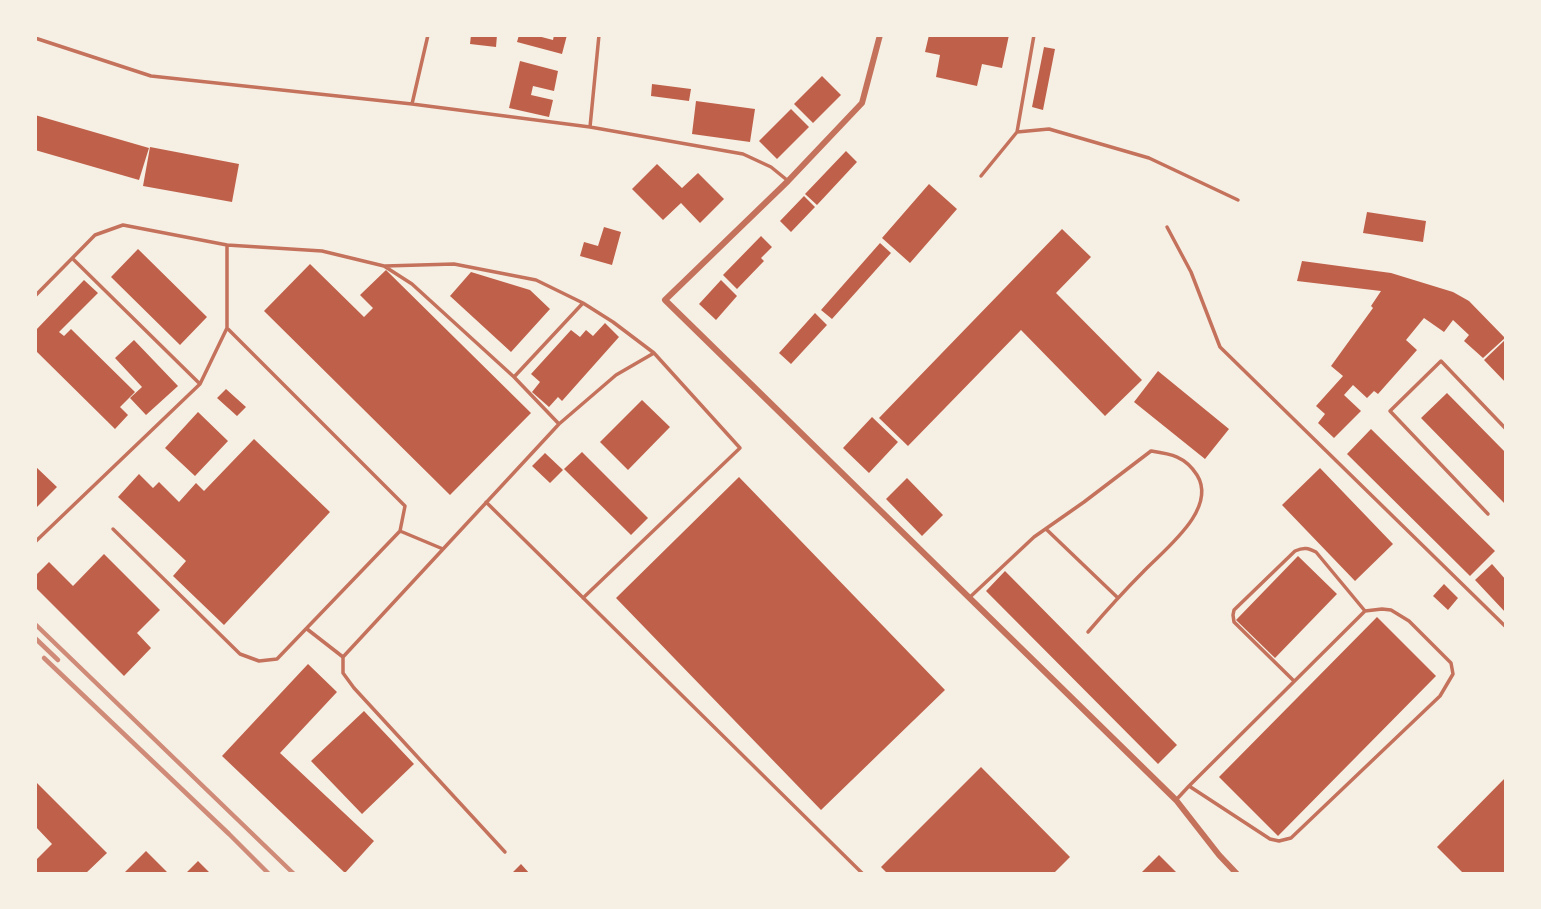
<!DOCTYPE html>
<style>
body{margin:0}
#map{position:relative;width:1541px;height:909px;overflow:hidden;background:#f6efe4;font-family:"Open Sans",sans-serif}
canvas{display:block}
.frame{position:absolute;inset:0;border:37px solid #f6efe4;pointer-events:none}
</style>
<div id="map">
<canvas width="1541" height="909"></canvas>
<div class="frame"></div>
</div>
<script>
const c = document.querySelector('canvas').getContext('2d');
c.lineJoin = 'round';
function paint(path, color) {
  c.fillStyle = color;
  c.fill(path, 'evenodd');
}
function strokePath(path, color, width, dash) {
  c.strokeStyle = color;
  c.lineWidth = width;
  c.lineCap = dash ? 'butt' : 'round';
  c.setLineDash(dash || []);
  c.stroke(path);
}
const building = new Path2D(`
 M471 35H497L496 47 470 44Z
 M519 35H534L553 40 554 35H567L562 54 517 42Z
 M929 35H1009L1002 68 982 64 977 86 936 77 940 55 925 52Z
 M1044 47 1055 49 1043 110 1032 107Z
 M520 61 558 71 554 91 533 86 531 95 553 100 549 117 509 108Z
 M822 76 841 95 813 123 794 104Z
 M652 84 691 89 689 101 651 96Z
 M696 101 755 109 750 142 692 134Z
 M791 109 809 127 777 159 759 141Z
 M35 115 149 148 139 180 35 150Z
 M150 147 239 164 232 202 143 186Z
 M846 151 857 162 817 205 805 194Z
 M657 164 682 188 698 173 724 199 700 223 681 203 663 220 632 189Z
 M929 184 957 209 910 263 882 238Z
 M804 196 815 207 791 232 780 221Z
 M1367 212 1426 221 1423 242 1363 233Z
 M604 227 621 232 612 265 580 256 584 242 598 246Z
 M1062 229 1091 257 1056 293 1142 380 1105 416 1021 330 908 446 879 418Z
 M761 236 772 247 761 258 764 261 737 289 723 275Z
 M880 243 891 253 832 319 821 310Z
 M138 249 207 317 180 345 111 277Z
 M1302 261 1391 273 1453 292 1469 301 1505 338 1483 358 1464 341 1469 335 1453 320 1444 332 1424 318 1406 340 1417 350 1378 394 1374 391 1367 398 1353 385 1344 395 1361 411 1334 438 1318 423 1325 414 1316 406 1343 376 1331 366 1373 308 1371 306 1381 291 1297 281Z
 M310 264 364 317 373 308 360 295 386 270 531 413 450 495 264 311Z
 M471 272 530 290 550 309 511 352 450 296Z
 M84 280 98 293 59 332 64 336 71 329 135 392 120 407 128 415 115 429 35 350V331Z
 M721 280 737 296 716 320 699 304Z
 M815 313 827 325 791 364 779 353Z
 M605 323 619 337 562 401 558 397 549 407 532 392 540 382 531 374 571 330 580 337 586 330 593 336Z
 M1506 339V383L1484 360Z
 M134 340 178 386 146 415 130 398 142 387 115 358Z
 M1158 371 1229 429 1205 459 1134 402Z
 M226 389 246 407 237 416 217 398Z
 M1447 393 1506 453V505L1421 418Z
 M642 400 670 427 628 470 600 442Z
 M198 412 228 441 195 476 165 448Z
 M872 417 898 442 869 473 843 448Z
 M1371 429 1495 551 1470 576 1347 454Z
 M254 439 330 512 224 625 173 576 186 561 118 497 139 474 153 488 159 482 179 502 196 483 204 491Z
 M582 452 648 518 631 535 564 469Z
 M545 453 563 470 550 483 532 466Z
 M35 466 57 487 35 509Z
 M1320 468 1393 544 1355 581 1282 505Z
 M739 477 945 690 821 810 616 598Z
 M907 478 943 515 922 536 886 499Z
 M104 554 160 610 137 633 151 648 124 676 35 587V576L49 562 73 586Z
 M1298 556 1337 594 1275 658 1236 620Z
 M1492 564 1506 580V613L1475 580Z
 M1005 571 1177 745 1158 764 986 591Z
 M1444 584 1458 598 1448 610 1433 596Z
 M1377 617 1436 676 1278 836 1219 777Z
 M308 664 337 692 280 753 374 841 345 873 222 756Z
 M364 711 414 764 362 814 311 761Z
 M981 767 1070 857 1053 874H888L881 867Z
 M1506 777V874H1464L1437 847Z
 M35 781 107 853 85 874H35V861L52 844 35 826Z
 M146 851 169 874H123Z
 M1159 855 1178 874H1140Z
 M198 861 211 874H185Z
 M521 864 530 874H511Z`);
const service = new Path2D(`
 M35 38 151 76 412 104 590 127 743 154 771 167 787 180
 M412 104 428 35
 M590 127 599 35
 M1017 132 1049 129 1149 158 1238 200
 M981 176 1017 132 1034 35
 M1167 227 1191 272 1220 347 1506 627
 M73 259 200 384
 M385 266 454 264 536 280 583 303 613 322 654 353
 M35 296 95 235 123 225 227 245
 M514 377 583 303
 M486 502 863 874
 M1488 514 1390 411 1441 361 1506 429
 M113 529 240 654 259 661 277 659 400 531 405 506 228 329
 M1046 529 1118 598
 M400 531 443 549
 M35 542 200 384 227 328V245L322 251 384 266 412 284 514 377 559 424
 M969 598 1034 537 1084 502 1151 451C1171 454 1185 456 1197 475 1218 509 1165 549 1143 572 1124 591 1106 611 1088 632
 M307 629 343 657 559 424 616 375 654 353 740 448 583 598
 M343 657V673L354 688 505 852
 M1294 681 1234 622 1233 615 1234 610 1295 551C1304 547 1308 548 1316 552L1365 611
 M1176 800 1189 786 1365 611 1382 609 1391 610 1409 621 1451 663 1453 674 1440 696 1291 838 1279 841 1270 839 1189 786`);
const minor = new Path2D(`
 M880 35 862 103 788 181 665 300 1176 800 1219 855 1237 874`);
const rail = new Path2D(`
 M35 624 294 874
 M35 638 58 660
 M44 658 229 834 269 874`);
paint(building, '#bf614a');
strokePath(service, '#c5725c', 3.5);
strokePath(minor, '#c5725c', 6);
strokePath(rail, '#cf8b77', 4.5);
</script>
